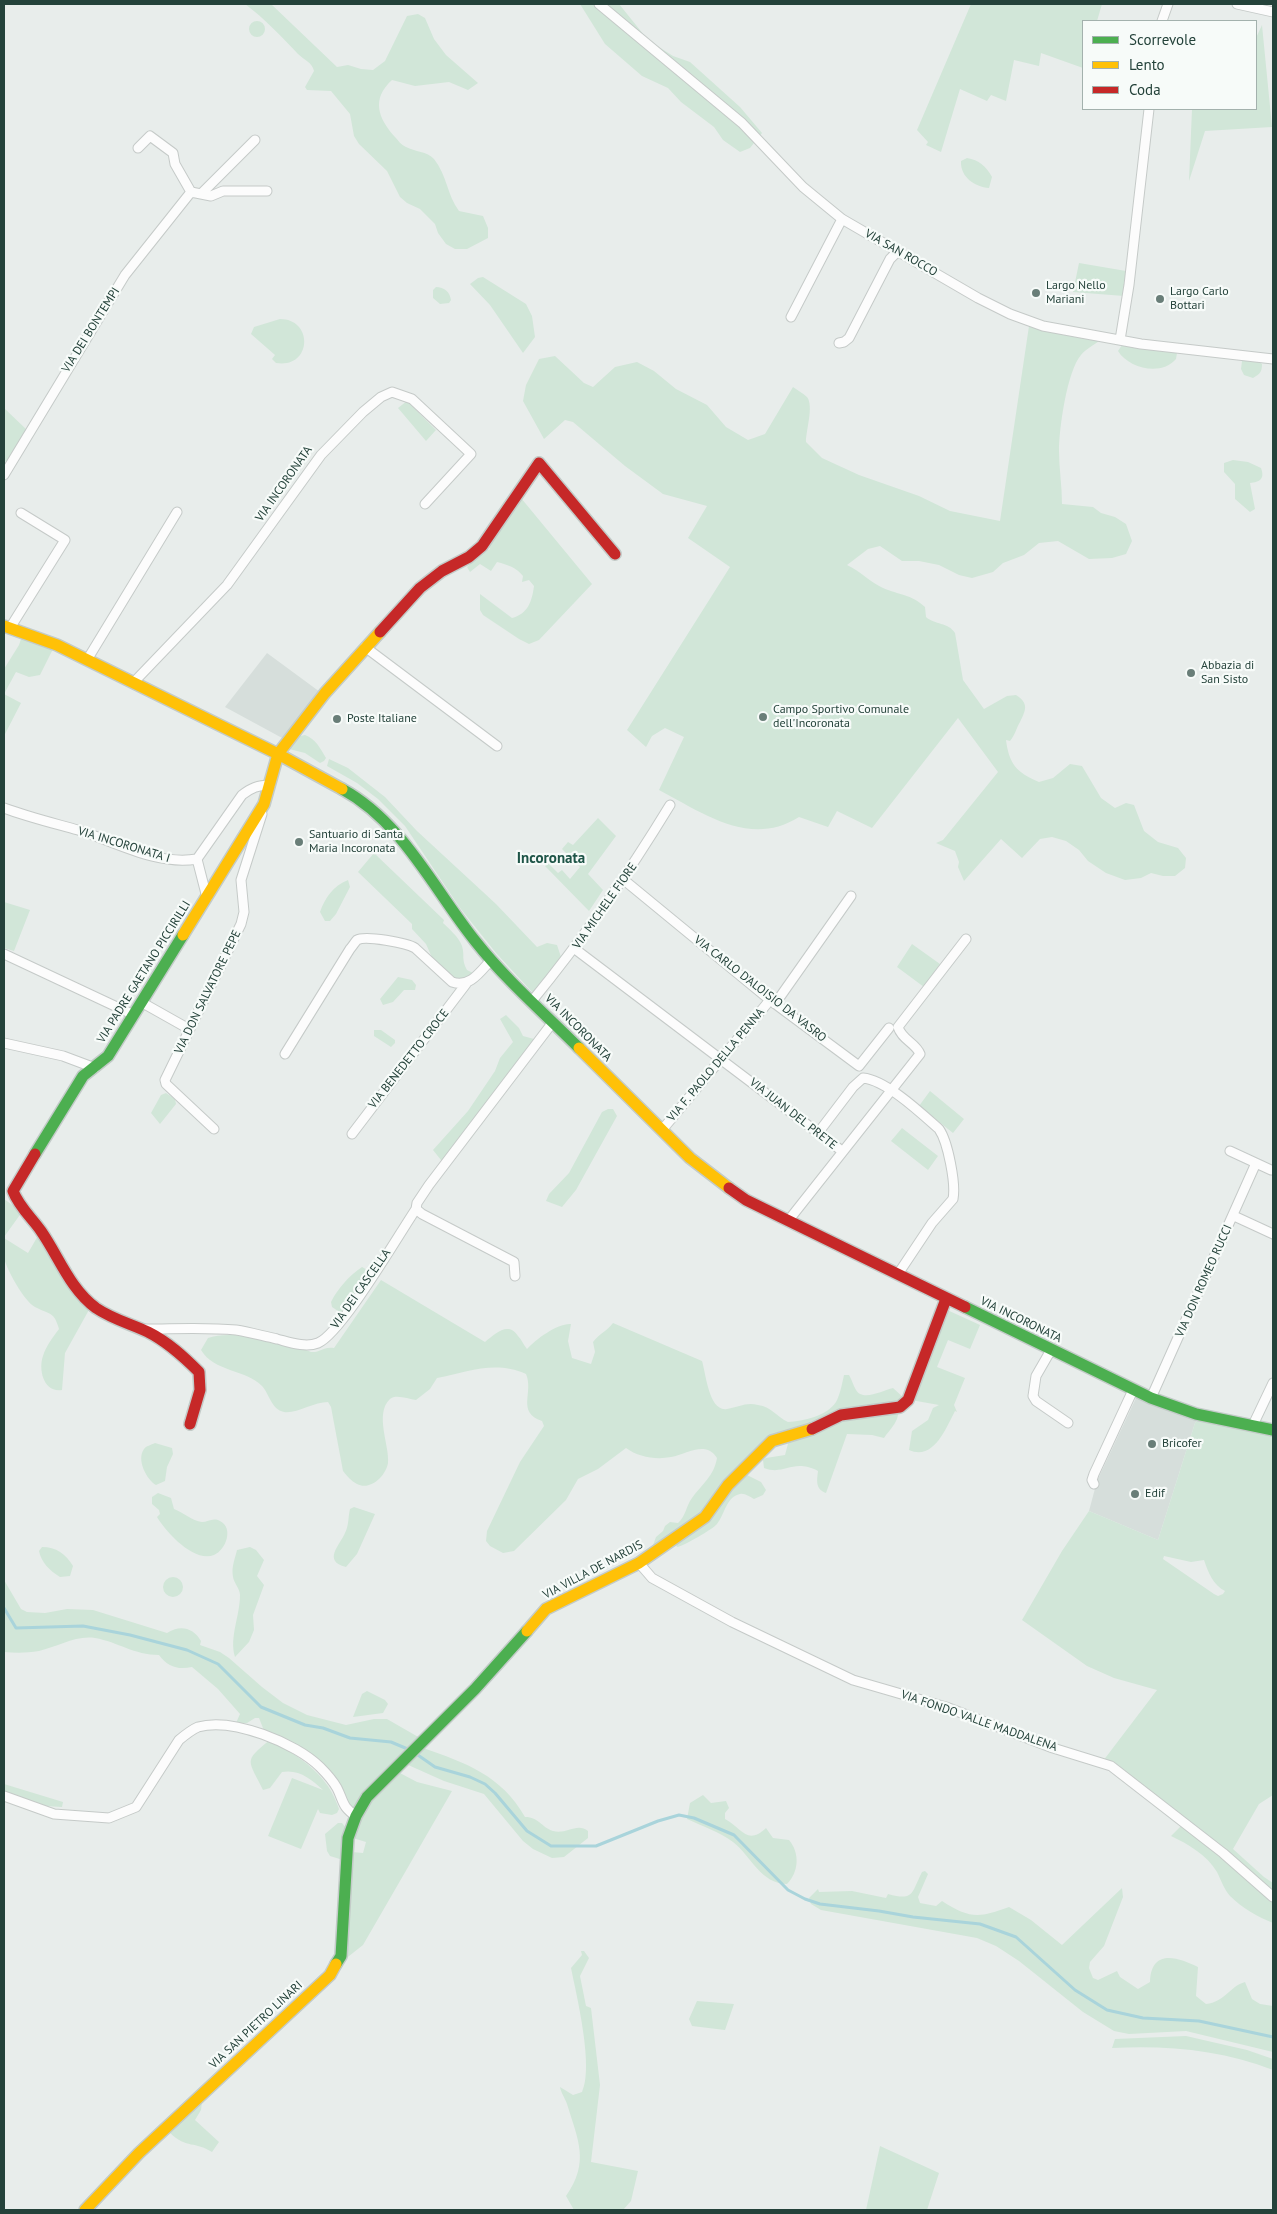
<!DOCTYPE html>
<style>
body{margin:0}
#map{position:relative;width:1277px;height:2214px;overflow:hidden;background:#e8edeb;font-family:"PT Sans",sans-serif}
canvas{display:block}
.frame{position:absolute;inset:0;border:5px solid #24423a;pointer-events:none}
.legend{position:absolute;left:1082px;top:20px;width:175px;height:90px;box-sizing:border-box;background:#f7fbf9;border:1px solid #a3b1ad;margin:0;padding:6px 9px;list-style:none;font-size:15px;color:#24423a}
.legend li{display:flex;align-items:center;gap:10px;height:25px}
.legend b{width:25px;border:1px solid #a3b1ad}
</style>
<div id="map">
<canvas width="1277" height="2214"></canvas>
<div class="frame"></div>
<ul class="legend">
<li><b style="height:6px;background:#4caf50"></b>Scorrevole</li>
<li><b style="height:6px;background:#ffc107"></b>Lento</li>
<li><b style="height:6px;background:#c62828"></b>Coda</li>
</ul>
</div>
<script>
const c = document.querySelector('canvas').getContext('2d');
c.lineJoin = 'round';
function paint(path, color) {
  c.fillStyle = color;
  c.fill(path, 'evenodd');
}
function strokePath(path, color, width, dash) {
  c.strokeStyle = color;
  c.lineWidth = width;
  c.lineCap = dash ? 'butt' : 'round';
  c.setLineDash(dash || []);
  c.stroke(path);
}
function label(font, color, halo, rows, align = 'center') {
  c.font = font + ' "PT Sans",sans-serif';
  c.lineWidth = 4.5;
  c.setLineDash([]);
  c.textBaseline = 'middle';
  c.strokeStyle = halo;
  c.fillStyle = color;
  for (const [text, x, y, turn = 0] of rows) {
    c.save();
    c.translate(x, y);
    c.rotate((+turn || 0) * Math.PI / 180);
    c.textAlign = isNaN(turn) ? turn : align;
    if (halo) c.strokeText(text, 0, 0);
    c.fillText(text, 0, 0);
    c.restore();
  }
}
const built = new Path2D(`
 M267 653 320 692 284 739 225 707Z
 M1136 1398 1200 1418 1195 1423 1158 1540 1089 1511 1097 1481Z`);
const green = new Path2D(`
 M245 4H271L337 67 348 65 361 69 373 70 385 61 407 16 418 14 425 18 434 39 446 55 478 83 468 90 449 82 415 86 392 80C371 99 378 118 395 137 398 140 401 145 406 147 415 152 427 151 434 159 447 175 447 195 459 211L483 216 488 228V238L467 249H455L446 244 438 233 435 224 420 209 407 203 400 197 387 171 359 144 354 136 350 114 331 91 307 90 305 87 314 71C312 62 304 60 298 54 281 36 265 19 245 4Z
 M580 4H619L648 40 673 56 690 62 740 107 762 133 750 148 740 152 723 140 714 127 681 102 668 88 642 76 605 44Z
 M971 4H1102L1097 21H1083V68L1041 53 1039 66 1014 60 1006 101 991 95 987 101 960 89 941 152 926 145 928 142 917 130Z
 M249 29a8 8 0 1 1 16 0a8 8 0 1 1-16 0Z
 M1262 25 1272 127 1205 131 1189 181 1192 109H1256V38Z
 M967 158C979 160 986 166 992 177L989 188C975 187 960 177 961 161Z
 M1079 263 1126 271 1124 296 1073 292Z
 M483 277 526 304 532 316 535 337 523 353 490 305 470 284 478 278Z
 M436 287C444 287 450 292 451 300L449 303 440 304 433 298V290Z
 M280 319C314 319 312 369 276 363L272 359 275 355 251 334 254 327Z
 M1029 326 1099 341C1094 345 1086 349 1081 355 1067 371 1059 429 1059 451 1059 468 1062 486 1062 504L1093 507 1101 513 1115 517 1126 524 1132 541 1126 554 1112 558 1089 559 1058 541 1039 543 1024 555 1003 563 993 572 972 578 959 575 939 565 919 561H902L880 546 868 549 847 565C860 571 870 582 883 588 899 595 911 594 925 607L926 617C935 625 948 622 955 633L963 680 984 709 1007 696 1016 695C1029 703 1026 710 1020 722 1016 729 1015 735 1010 741L1006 740C1009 764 1017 773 1039 782L1053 778 1070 764 1082 766 1101 798 1115 808 1126 803 1134 805 1144 831 1158 842 1178 848 1186 858 1185 868 1175 876H1163L1151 873 1141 878 1125 880 1106 873 1088 861 1079 850 1066 841 1052 837 1040 839 1022 858 1001 839 964 881 958 867 959 862 955 851 936 843 943 840 998 772 958 718 872 828 837 811 828 827 799 817C750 848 703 813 659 790L684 737 665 728 652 736 646 747 627 730 730 567 688 538 707 506 663 494 625 466 573 422 565 420 544 439 523 401 526 385 539 359 555 356 584 383 593 387 615 367 637 362 654 371 676 389 707 405 726 427 748 440 765 434 793 387C797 390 803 393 807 397 814 406 806 430 806 442L822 458 859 475 919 496 950 511 1000 521Z
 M1122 345 1177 353 1176 359C1162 376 1129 369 1118 351Z
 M1256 360 1262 364C1262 372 1260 374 1253 378L1244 375 1241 369 1242 361Z
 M407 401 436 430 426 441 398 408Z
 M4 408 27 430 7 463 4 460Z
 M1233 460 1248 462 1261 468C1265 479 1260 482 1250 483L1255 509 1250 512 1235 499V484L1224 472V463Z
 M521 498 592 584 539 640 529 644 519 639 483 615 480 610V594L512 618C528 614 532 601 534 586L529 580 522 582 523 576C516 567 508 565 497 562L491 571 480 564 470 572 467 567 482 553 490 549 489 547Z
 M22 636 53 649 40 675 29 677 16 672 4 694 21 703 4 736V669L19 645Z
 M305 735C316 739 320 748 326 758L324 761 320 763 305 753 289 749 296 737Z
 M329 759 348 768 385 797 417 831 496 904 537 947 547 943 557 945 561 957 533 993 496 953 460 908 405 826 378 799 357 783 327 766Z
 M598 818 616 836 588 874 603 890 589 911 545 866 548 863 558 873 562 870 570 879 580 867 562 849 568 842 573 845Z
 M374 853 444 920 443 923C449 929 459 937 462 946 465 956 461 959 467 970L473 973 462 983 446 974 434 962 426 944 412 929V924L358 872Z
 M348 880 350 887 336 914 330 921H325L320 912C325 898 333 886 348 880Z
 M4 902 30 910 14 951 4 948Z
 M912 944 940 964 924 987 897 967Z
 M398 977 412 980 416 985 415 990H404L393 1002 383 1005 380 999Z
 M506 1015 519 1028 523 1036 534 1039V1044L445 1160H441L433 1150 468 1111 495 1071 500 1058 513 1042 500 1019Z
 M374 1030H381L395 1040V1043L391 1047 374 1036Z
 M930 1091 964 1119 953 1133 919 1106Z
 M166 1093 175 1099 176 1104 160 1124 151 1113 161 1095Z
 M608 1109H613L617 1116 576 1190 562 1207 546 1201 549 1194 569 1173 602 1112Z
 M902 1128 938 1156 928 1170 891 1141Z
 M4 1199 22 1212 4 1237Z
 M39 1234 90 1308 65 1353 62 1390C44 1393 38 1370 43 1356 46 1346 53 1337 59 1329 54 1311 50 1315 35 1307 24 1301 7 1270 4 1258 2 1252 4 1244 4 1238L28 1253Z
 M362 1267 371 1272 341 1313 332 1307 331 1302C338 1288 349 1276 362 1267Z
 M381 1280 485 1342C495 1334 508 1321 518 1336 522 1340 523 1344 527 1349 536 1339 558 1323 571 1324L568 1341 572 1358 591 1364 595 1352 593 1342C599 1334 607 1331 613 1323L702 1361C706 1374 709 1412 727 1409 739 1407 746 1402 758 1405 772 1407 777 1417 788 1422 803 1421 827 1416 836 1402 840 1395 842 1384 844 1375H849C852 1380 853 1385 856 1390 863 1402 883 1390 893 1388L904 1398 902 1403 773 1439 705 1516 652 1548 656 1537 663 1531 665 1526 670 1522 678 1523C686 1516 686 1506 692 1498 702 1484 714 1476 717 1458 706 1440 687 1454 671 1457 656 1460 638 1457 626 1448L598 1469 578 1479 566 1500 514 1551 503 1553 490 1546 486 1541 487 1531 520 1462 544 1426 542 1421C516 1412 534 1393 526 1374 495 1360 468 1372 437 1378L430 1389 416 1400C408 1399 396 1394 390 1399 374 1414 390 1446 388 1463 386 1476 370 1491 357 1484 351 1481 347 1476 343 1471L331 1407 328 1402C314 1402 296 1414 284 1412 271 1409 270 1395 262 1386 245 1369 214 1372 201 1350L208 1338C231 1329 288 1342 311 1352 320 1353 323 1346 334 1348Z
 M945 1309 980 1325 970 1349 948 1340 937 1367 965 1378 954 1405 957 1412 955 1411C946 1428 934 1461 909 1450L912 1431 928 1420 933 1408 939 1405 911 1400Z
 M898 1408C900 1421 891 1428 884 1438L872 1435 847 1434 826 1493C815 1489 817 1480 818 1471 792 1458 785 1476 764 1468L763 1460 766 1458 785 1455 789 1440 830 1422Z
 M1200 1418 1273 1434V1795L1259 1804 1233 1849 1264 1877 1273 1883V1891L1158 1797 1119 1769 1103 1761 1157 1690 1114 1678 1087 1666 1022 1620 1062 1551 1089 1511 1158 1540 1195 1423ZM1164 1556 1191 1562 1204 1560C1208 1572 1213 1585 1225 1591L1223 1594 1218 1596 1214 1594 1163 1559Z
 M155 1443 172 1448 173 1454 167 1467 165 1481 156 1485C147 1480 136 1460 144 1449 146 1446 151 1445 155 1443Z
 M745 1474 761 1482 766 1490 763 1495 754 1499C750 1497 745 1493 740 1494 726 1497 725 1514 717 1524 713 1529 684 1546 677 1547L675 1543Z
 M158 1493 171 1498 174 1509C183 1512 192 1521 202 1522 208 1522 213 1517 220 1521 234 1528 226 1550 214 1555 194 1563 166 1532 157 1517L160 1514 159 1510 152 1504V1497Z
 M354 1507 375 1514 357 1554 346 1567C322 1561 340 1545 345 1533 349 1525 348 1517 350 1509Z
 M42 1547C56 1547 66 1554 73 1566L70 1576 60 1577C50 1571 41 1562 39 1551Z
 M250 1547 256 1550 264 1560 257 1576 264 1585 253 1615 254 1630 249 1642 235 1657C229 1637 240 1616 240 1595 240 1589 234 1583 233 1577 231 1567 235 1559 237 1550Z
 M163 1587a10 10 0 1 1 20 0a10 10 0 1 1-20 0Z
 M4 1580 21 1609 27 1612 45 1613 67 1609 93 1610 167 1633C180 1624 194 1628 201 1641L200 1645 220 1652 229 1658 262 1687 283 1703 307 1715 346 1725 374 1719H387L420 1738 355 1807 351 1808 333 1779 265 1733 259 1718H255L247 1723H236L240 1714 218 1689 192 1667C178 1670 168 1667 159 1655 134 1655 118 1642 95 1638 76 1635 57 1647 39 1651 27 1653 16 1653 4 1652Z
 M367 1691 385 1700 388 1704 383 1713 353 1717 362 1694Z
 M270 1740C300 1757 328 1774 339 1809L337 1813 332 1815 320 1813 318 1809 301 1849 268 1836 292 1778 323 1790C311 1779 299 1769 282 1772L270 1788 263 1790C249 1760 242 1762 270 1740Z
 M423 1748C466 1763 501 1775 525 1817 539 1817 541 1827 553 1831 566 1835 577 1822 588 1831V1838L564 1857 552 1858 533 1849 523 1841 484 1794 444 1781 406 1764Z
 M398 1772 417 1782 452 1791 363 1945 344 1960 348 1938 352 1852 363 1853 366 1842 353 1838 364 1808Z
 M4 1784 63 1802 62 1807 45 1806 4 1793Z
 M703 1795 711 1803 726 1801 729 1808 725 1813V1819C742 1828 747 1846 766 1828L773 1838 789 1840C800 1853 799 1872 787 1884 761 1884 751 1856 733 1842 720 1832 702 1826 687 1819L690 1803Z
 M338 1823H342L346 1828 343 1860 330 1856 327 1851 325 1834Z
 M1183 1824 1273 1900V1923C1258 1917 1242 1908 1230 1896 1224 1889 1221 1880 1217 1872 1207 1855 1188 1844 1171 1836Z
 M925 1871 928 1874 918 1897 920 1903 936 1906 942 1901C970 1919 979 1918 1009 1907L1031 1920 1062 1945 1122 1888 1123 1897 1104 1946 1090 1962 1089 1968 1093 1978 1098 1980 1117 1971 1120 1977 1138 1989 1150 1982C1151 1948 1178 1957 1198 1967L1196 1996 1206 2004C1225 2002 1230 1986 1245 1982L1252 1999 1260 2004 1273 2006V2052L1186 2031 1129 2034 1114 2031 1083 2012 1019 1961 996 1946 977 1938 821 1910 811 1904 809 1898 818 1889 819 1892 852 1891 886 1898 888 1894C914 1901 911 1894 922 1872Z
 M581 1951H584L589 1958 580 1976 586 2006 591 2008 600 2085 591 2162 638 2171 631 2201 623 2210H574L566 2196C590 2162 578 2140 567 2104 565 2098 561 2093 560 2087L573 2095 582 2092C594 2067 577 1997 571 1968L582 1955Z
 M697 2001 734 2004 725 2030 692 2026 689 2019Z
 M1186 2036 1247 2050 1273 2059V2070C1222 2050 1167 2045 1112 2048L1115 2039Z
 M202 2102 201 2110 195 2120 219 2142 212 2152C195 2141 187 2149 170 2133Z
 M880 2146 939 2173 927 2210H866Z`);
const stream = new Path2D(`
 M4 1608 16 1628 83 1626 130 1635 187 1650 218 1664 261 1707 305 1725 323 1728 350 1738 391 1742 410 1750
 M415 1753 435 1767 470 1777 485 1784 495 1793 527 1831 551 1846H596L658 1821 679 1815 694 1818 734 1835 788 1890 805 1899 820 1904 879 1911 913 1917 980 1924 1016 1937 1075 1990 1107 2010 1143 2018 1199 2021 1273 2037`);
const street = new Path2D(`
 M599 4 742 123 803 187 842 219 978 298 1010 314 1043 326 1141 344 1273 359
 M1237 4 1273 12
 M1162 21 1168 4
 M138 148 150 136 173 153 175 164 191 192 211 196 223 191H267
 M201 194 255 140
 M791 317 842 219
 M1120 340 1129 285 1149 109
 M839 343 844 342 849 338 890 259 898 251
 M4 475 125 275 191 192
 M10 628 65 540 21 513
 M365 647 497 746
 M87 660 177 512
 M134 682 227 585 321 455 363 412 381 397 392 392 412 399 471 454 425 504
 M4 808C28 817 53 823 78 830 116 842 157 866 197 859L242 795C251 788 258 785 270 785
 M197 859 207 898
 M624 880 770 1000 859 1066 889 1028
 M575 949 842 1151
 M4 954 134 1015
 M532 1001C583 939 628 874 670 805
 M141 1002 189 1029
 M775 1004 851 896
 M4 1043 63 1056 95 1068
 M285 1054 350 949C352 947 355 942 357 940 365 935 407 943 415 948L452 982C470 988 480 972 491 960
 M214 1129 166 1084 165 1080 241 924 244 912 241 880 262 814
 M662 1130 770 1000
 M818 1133 853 1087 863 1078C886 1080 921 1113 939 1129 948 1142 956 1184 953 1199L932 1223 898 1274
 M352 1134 466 984
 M1230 1151 1271 1170
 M1234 1216 1273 1234
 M788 1221 920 1054C916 1043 902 1040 898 1027L966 939
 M515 1276 514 1262 422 1214 416 1209 417 1203 429 1185 553 1022
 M144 1329C174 1329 206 1327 236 1330 249 1332 263 1336 277 1339 289 1342 305 1348 318 1343 341 1334 399 1234 416 1209
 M1051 1350 1036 1376 1033 1396 1036 1401 1068 1423
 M1151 1398 1256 1163
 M1253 1425 1273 1383
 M1094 1484 1092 1480 1094 1474 1133 1390
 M639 1563 652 1578 732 1622 853 1680 946 1707 1053 1748 1111 1766 1223 1853 1273 1897
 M4 1796 54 1814 109 1818 136 1807 179 1740C185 1735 191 1730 198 1727 232 1717 296 1743 320 1767 326 1773 333 1781 337 1788 344 1802 342 1807 356 1816`);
const fast = new Path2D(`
 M342 789C403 822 434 890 476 942 506 980 544 1013 579 1048
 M35 1154 83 1076 108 1056 183 935
 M965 1307 1151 1398 1196 1414 1273 1430
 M336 1964 341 1956 348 1838 356 1816 367 1797 475 1689 527 1631`);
const slow = new Path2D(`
 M4 626 57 645 278 754 342 789
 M183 935 264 804 278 754 325 693 380 632
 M579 1048 690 1158 729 1188
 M527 1631 546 1609 639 1563 705 1517 728 1485 772 1441 812 1429
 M85 2210 139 2153 330 1975 336 1964`);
const jam = new Path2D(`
 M380 632 420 588 442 571 469 557 482 546 539 463 615 554
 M35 1154 13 1191C19 1207 32 1218 41 1231 59 1257 70 1289 96 1308 112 1319 131 1324 148 1332 168 1342 184 1357 199 1372L200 1390 190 1424
 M729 1188 746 1200 965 1307
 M812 1429 841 1415 900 1407 908 1400 946 1299`);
const markers = [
 [1036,293,5,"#697e78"],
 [1160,299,5,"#697e78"],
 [1191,673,5,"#697e78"],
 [763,717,5,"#697e78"],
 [337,719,5,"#697e78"],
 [299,842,5,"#697e78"],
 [1152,1444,5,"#697e78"],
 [1135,1494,5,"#697e78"]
];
const streetNames = [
 ["VIA SAN ROCCO",901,253,30],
 ["VIA DEI BONTEMPI",91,330,-58],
 ["VIA INCORONATA",284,484,-55],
 ["VIA INCORONATA I",124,845,17],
 ["VIA MICHELE FIORE",605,906,-55],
 ["VIA PADRE GAETANO PICCIRILLI",144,972,-58],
 ["VIA CARLO D'ALOISIO DA VASRO",760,989,38],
 ["VIA DON SALVATORE PEPE",208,992,-64],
 ["VIA INCORONATA",578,1028,45],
 ["VIA BENEDETTO CROCE",409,1059,-52],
 ["VIA F. PAOLO DELLA PENNA",716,1065,-50],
 ["VIA JUAN DEL PRETE",793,1114,38],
 ["VIA DON ROMEO RUCCI",1204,1281,-66],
 ["VIA DEI CASCELLA",361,1289,-55],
 ["VIA INCORONATA",1021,1320,26],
 ["VIA VILLA DE NARDIS",593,1570,-28],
 ["VIA FONDO VALLE MADDALENA",979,1721,19],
 ["VIA SAN PIETRO LINARI",256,2025,-43]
];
const poiNames = [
 ["Largo Nello",1046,286],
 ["Mariani",1046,300],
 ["Largo Carlo",1170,292],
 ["Bottari",1170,306],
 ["Abbazia di",1201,666],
 ["San Sisto",1201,680],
 ["Campo Sportivo Comunale",773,710],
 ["dell'Incoronata",773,724],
 ["Poste Italiane",347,719],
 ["Santuario di Santa",309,835],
 ["Maria Incoronata",309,849],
 ["Bricofer",1162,1444],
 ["Edif",1145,1494]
];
const quarterNames = [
 ["Incoronata",551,859]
];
paint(built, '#d6dedb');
paint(green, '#d1e6d8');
strokePath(stream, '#a9d4db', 3);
strokePath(street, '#c5cac8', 11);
strokePath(fast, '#c3cbc8', 14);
strokePath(slow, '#c3cbc8', 14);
strokePath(jam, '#c3cbc8', 14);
strokePath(street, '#fcfcfc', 9);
strokePath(fast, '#4caf50', 11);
strokePath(slow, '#ffc107', 11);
strokePath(jam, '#c62828', 11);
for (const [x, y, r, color] of markers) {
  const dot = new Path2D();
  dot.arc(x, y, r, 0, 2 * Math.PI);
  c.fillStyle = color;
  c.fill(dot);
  strokePath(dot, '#f7fbf9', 2);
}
label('12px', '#24423a', '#f7fbf9', streetNames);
label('12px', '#24423a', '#f7fbf9', poiNames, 'left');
label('bold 15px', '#1f5548', '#f7fbf9', quarterNames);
</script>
